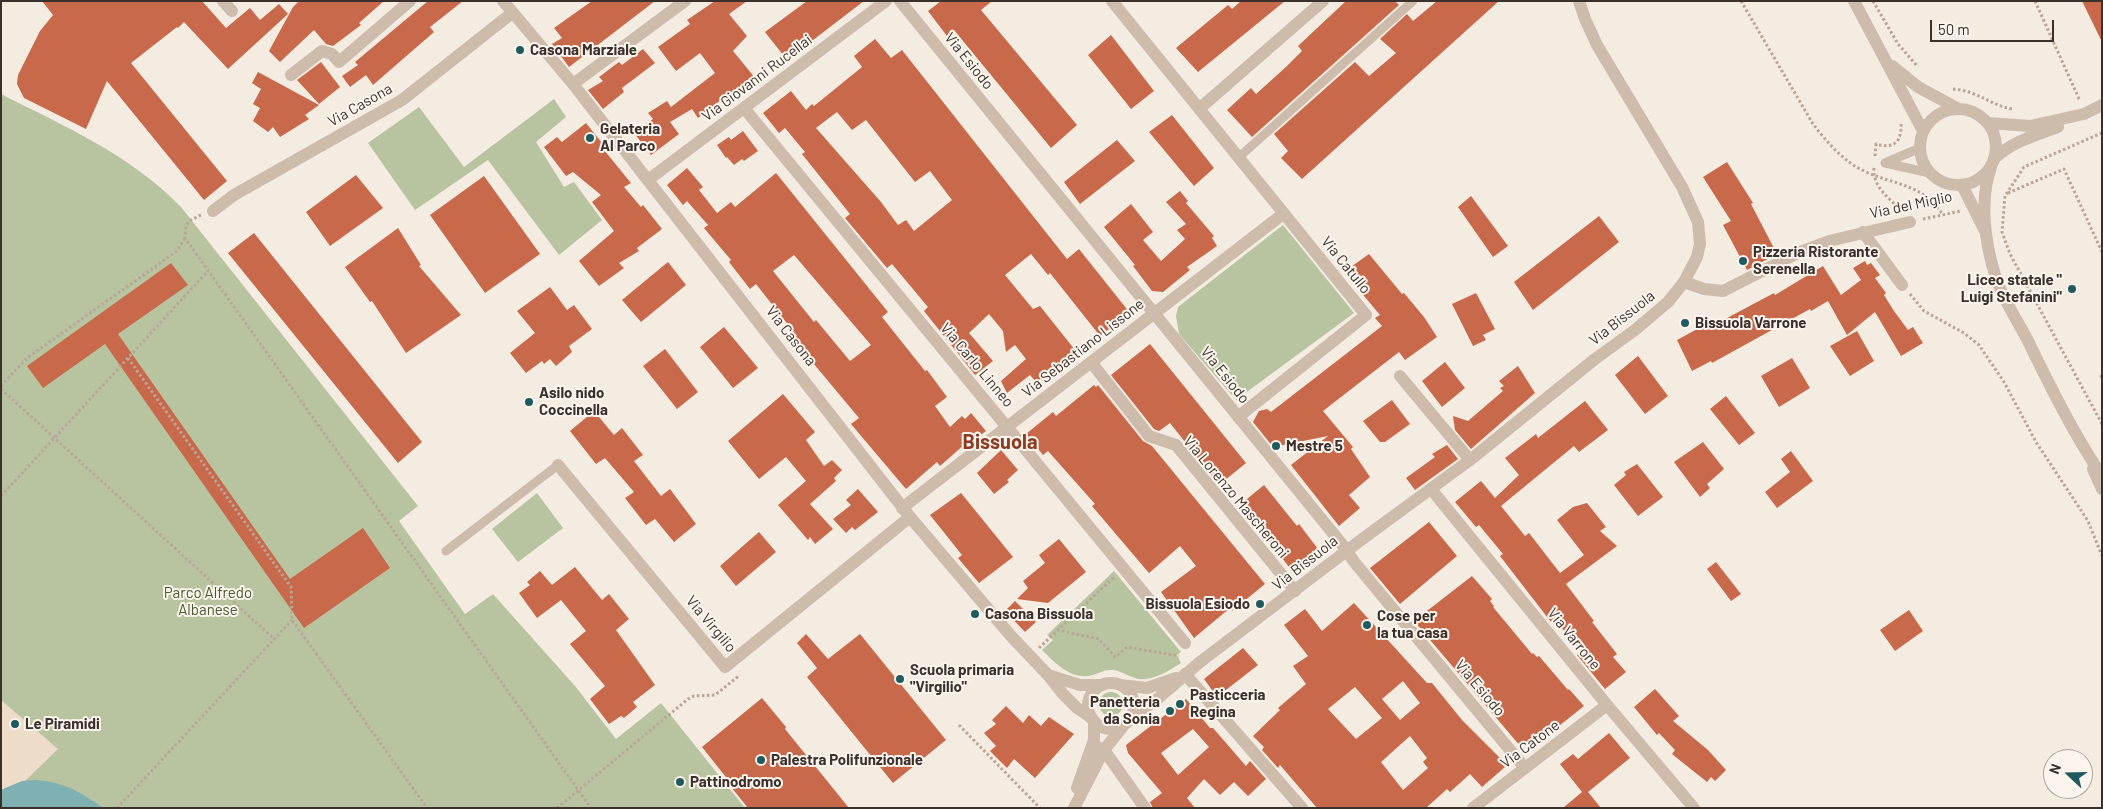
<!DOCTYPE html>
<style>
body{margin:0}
#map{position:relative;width:2103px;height:809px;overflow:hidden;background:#f4ebe1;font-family:Barlow,sans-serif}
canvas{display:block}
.frame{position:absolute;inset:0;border:2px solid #3b302b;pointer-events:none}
.north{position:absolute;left:2043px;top:749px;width:50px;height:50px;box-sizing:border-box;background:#fbf5ee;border:1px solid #aea6a0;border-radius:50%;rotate:291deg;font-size:14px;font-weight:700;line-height:20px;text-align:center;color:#3b302b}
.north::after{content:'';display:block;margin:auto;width:18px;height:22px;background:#1f5a5e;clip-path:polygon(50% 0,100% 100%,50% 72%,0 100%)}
.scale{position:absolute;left:1930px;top:20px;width:124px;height:22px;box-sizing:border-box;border:2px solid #3b302b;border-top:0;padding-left:6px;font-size:15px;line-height:18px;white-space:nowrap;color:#3b302b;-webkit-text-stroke:4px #fbf5ee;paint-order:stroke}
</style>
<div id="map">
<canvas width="2103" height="809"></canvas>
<div class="frame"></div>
<div class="north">N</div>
<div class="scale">50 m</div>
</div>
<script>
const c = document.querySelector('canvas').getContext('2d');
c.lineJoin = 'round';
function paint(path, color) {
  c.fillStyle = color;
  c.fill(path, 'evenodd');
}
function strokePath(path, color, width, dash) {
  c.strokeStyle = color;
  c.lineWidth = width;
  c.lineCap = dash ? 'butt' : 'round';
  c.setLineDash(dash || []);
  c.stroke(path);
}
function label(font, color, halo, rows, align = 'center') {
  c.font = font + ' Barlow,sans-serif';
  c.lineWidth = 4;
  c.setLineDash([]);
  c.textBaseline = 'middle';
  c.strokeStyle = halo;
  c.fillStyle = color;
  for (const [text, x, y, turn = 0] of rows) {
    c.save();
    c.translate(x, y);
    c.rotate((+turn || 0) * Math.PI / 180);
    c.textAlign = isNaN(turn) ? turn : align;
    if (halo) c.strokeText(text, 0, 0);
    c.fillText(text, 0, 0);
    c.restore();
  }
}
const green = new Path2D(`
 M1 94C64 126 131 155 181 207L418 506 399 521 465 614 493 594 575 686 616 739 661 703 745 808H1Z
 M554 99 566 117 536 142 564 187 574 182 602 220 559 255 488 160 415 210 368 143 419 107 464 167Z
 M1283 225 1354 313 1236 400 1179 334 1176 316 1178 307Z
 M537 493 563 528 518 562 492 529Z
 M1114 571 1181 652 1177 655 1181 663C1169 671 1150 683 1135 678 1127 676 1122 671 1113 670 1103 669 1097 675 1088 676 1069 678 1054 662 1042 650L1053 640 1047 635Z
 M1099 704a12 12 0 1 1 24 0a12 12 0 1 1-24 0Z`);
const plaza = new Path2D(`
 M1 700 58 749 25 781 1 790Z`);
const water = new Path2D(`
 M35 780C64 782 78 791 102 807L1 808V790L22 781Z`);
const building = new Path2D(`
 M42 1H202L226 28 250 8 260 20 279 4 288 14 228 69 184 22 178 28 177 27 131 63 227 181 204 200 107 81 86 129 24 98 17 84 18 75 40 31 53 15Z
 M299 1H384L359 23 361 25 333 46 326 44 314 30 280 62 269 51 293 7Z
 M428 1H463L430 27 434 32 373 85 366 75 350 87 342 76 358 65 355 62Z
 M592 1H655L569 67 552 44 562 38 554 28Z
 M715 1H747L729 14 747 36 733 51 756 79 734 96 731 92 698 118 692 109 670 122 679 134 651 155 634 133 653 119 648 113 667 101 671 107 715 73 700 53 676 71 658 47 690 24 687 20Z
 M807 1H864L787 60 765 32Z
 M941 1H992L981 10 1077 125 1051 148 954 30 947 36 928 11Z
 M1241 1H1285L1198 72 1176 48 1228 5 1232 9Z
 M1346 1H1395L1399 5 1252 137 1227 110 1251 88 1256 94 1286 67 1302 51 1298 46Z
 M1437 1H1499L1302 179 1281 158 1288 151 1274 134 1355 62 1369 76 1396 53 1380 39 1407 14 1413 21Z
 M2082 1H2102V42Z
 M1111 35 1154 91 1131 109 1088 55Z
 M875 39 891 58 902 50 1067 259 1079 249 1130 313 1100 336 1050 273 1048 275 1031 254 1005 275 1033 309 1040 306 1079 355 1050 379 1046 375 1036 382 1030 375 1007 393 1001 381 1026 359 1015 345 1006 352 1003 331 989 314 969 333 993 361 975 375 924 311 928 307 892 264 887 268 845 218 850 214 802 154 805 152 785 128 779 133 763 113 791 91 806 110 812 104 814 106 862 67 854 56ZM837 112 852 130 866 120 915 182 930 171 952 200 914 231 906 220 898 225 881 202 816 128Z
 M643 49 655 63 622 88 624 92 603 109 588 90 603 81 599 77 619 62 622 65Z
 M321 62 340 87 319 104 297 80Z
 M258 72 319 105 305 115 309 119 280 137 273 127 268 132 253 121 260 108 253 104 261 89 252 83Z
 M1172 115 1214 168 1194 186 1149 132Z
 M586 123 606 148 604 150 631 183 624 187 641 207 643 205 662 229 637 248 639 251 619 263 624 268 599 286 579 261 614 231 592 202 601 195 573 172 566 176 544 147 557 137 562 142Z
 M743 131 758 151 744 161 742 159 734 165 727 157 726 158 717 145 729 137 731 140Z
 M1117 140 1135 161 1080 204 1064 182Z
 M1727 162 1753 203 1751 204 1777 254 1747 270 1723 225 1731 221 1703 177Z
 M687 168 703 187 699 190 717 213 731 202 735 207 776 173 888 312 882 317 925 371 927 370 947 397 935 406 950 427 962 416 965 419 971 413 986 431 967 445 965 444 940 466 937 462 906 489 851 424 859 418 793 339 797 336 756 284 750 289 729 262 731 260 704 228 708 225 687 201 683 205 667 185ZM794 255 871 345 850 361 816 320 814 322 773 271Z
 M356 175 383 208 330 246 306 212Z
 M484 176 540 254 485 293 430 215Z
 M1180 191 1188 201 1186 203 1214 236 1212 238 1217 246 1187 267 1190 270 1163 292 1152 291 1133 266 1135 265 1104 227 1131 204 1153 232 1143 240 1161 261 1185 239 1177 230 1186 224 1166 202Z
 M1471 196 1508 246 1493 257 1458 207Z
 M1599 216 1619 242 1533 310 1514 282Z
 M398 228 421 265 419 266 461 315 406 353 372 301 370 302 345 267Z
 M254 233 422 442 398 463 228 253Z
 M1369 254 1402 294 1404 293 1424 317 1437 337 1405 360 1399 352 1323 411 1353 447 1351 449 1370 477 1349 495 1360 508 1339 526 1291 465 1328 436 1273 447 1253 422 1259 411 1267 409 1271 412 1382 326 1375 318 1380 315 1344 272Z
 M1865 261 1867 265 1871 263 1880 275 1875 278 1886 293 1884 295 1894 311 1908 330 1913 327 1923 343 1901 356 1875 312 1847 335 1828 301 1811 311 1810 309 1712 363 1711 361 1692 371 1677 340 1712 321 1714 325 1774 293 1775 295 1823 266 1841 295 1861 280 1853 268Z
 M668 262 686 285 641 322 622 300Z
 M171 263 188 285 118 334 290 579 363 528 390 568 304 628 105 344 43 388 27 366Z
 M550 287 567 310 574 305 592 329 569 346 572 352 556 366 550 359 544 364 542 361 526 373 510 353 535 333 517 311Z
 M1476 293 1495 329 1483 335 1486 340 1473 346 1452 304Z
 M724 327 758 368 733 388 700 347Z
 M1857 331 1874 361 1850 376 1830 346Z
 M1150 344 1246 463 1219 485 1170 423 1159 431 1154 429 1111 375Z
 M665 349 698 392 677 409 643 366Z
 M1638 356 1668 396 1645 414 1615 375Z
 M1792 358 1810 388 1779 407 1761 376Z
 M1445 362 1465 388 1442 407 1422 381Z
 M1518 366 1535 393 1471 449 1455 430 1453 416 1468 421 1503 391 1500 388 1504 386 1499 381Z
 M1094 385 1096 387 1098 385 1143 441 1152 446 1265 584 1232 611 1230 608 1194 638 1161 592 1196 566 1180 546 1149 573 1092 506 1095 504 1048 451 1043 455 1026 434 1053 412 1056 416Z
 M783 394 815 432 806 440 824 466 832 460 842 470 834 478 836 481 810 504 833 529 815 544 810 537 808 540 778 505 806 481 786 457 759 479 728 441Z
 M1726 396 1755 433 1739 445 1710 409Z
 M1392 400 1410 424 1385 442H1380L1363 421Z
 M1585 401 1608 430 1579 452 1574 446 1501 506 1525 536 1529 533 1560 573 1584 555 1557 520 1573 507 1587 503 1606 527 1600 531 1617 546 1566 584 1594 621 1592 622 1617 654 1613 657 1626 672 1605 689 1577 655 1581 652 1554 618 1551 622 1500 556 1503 554 1479 525 1476 527 1455 502 1481 481 1495 498 1519 475 1505 458 1536 434 1538 438Z
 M594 411 614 435 622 428 643 455 634 461 661 496 670 489 696 524 674 542 655 519 646 525 625 498 634 492 605 458 596 464 570 431Z
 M1703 442 1724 469 1707 484 1710 488 1700 497 1674 462Z
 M1447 445 1458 459 1415 490 1406 478 1435 457 1432 454Z
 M1001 450 1018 470 1007 480 1009 482 994 494 977 473Z
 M1791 451 1813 481 1777 508 1765 492 1790 472 1781 459Z
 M1637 464 1663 497 1638 516 1614 485 1626 475 1624 472Z
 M1264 485 1297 526 1299 524 1318 549 1292 571 1241 504Z
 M858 489 878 512 855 530 852 527 846 533 833 519 851 505 846 500Z
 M961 493 1013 557 979 583 958 558 962 555 930 515Z
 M1429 522 1457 556 1400 604 1370 568Z
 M759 532 776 552 736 586 720 566Z
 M1059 539 1086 572 1048 603 1017 599 1028 588 1023 581 1045 563 1039 555Z
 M1716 562 1741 594 1731 601 1707 569Z
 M575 567 602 600 609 594 629 619 616 630 655 685 633 702 637 707 624 718 621 716 609 724 590 699 605 686 570 644 586 631 561 600 537 618 519 593 530 585 527 582 540 571 552 585Z
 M1472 576 1492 599 1490 601 1494 606 1493 607 1532 654 1533 653 1537 657 1539 656 1568 690 1569 689 1584 706 1530 749 1526 744 1521 747 1414 621Z
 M1015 601 1036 622 1025 632 1005 611Z
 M1354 603 1427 683H1432L1462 720 1503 761 1501 763 1505 767 1482 787 1470 774 1450 792 1447 789 1426 808H1317L1280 765 1278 768 1262 750 1264 747 1253 736 1280 710 1278 708 1306 684 1293 666 1308 656 1284 625 1305 609 1322 631ZM1403 681 1420 703 1400 720 1382 699ZM1355 687 1382 718 1356 739 1328 709ZM1410 736 1427 758 1423 762 1428 768 1403 790 1381 762Z
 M1909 610 1923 631 1895 651 1880 630Z
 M806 634 828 659 860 634 946 740 893 783 807 677 817 668 797 643Z
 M1243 648 1258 665 1217 697 1204 679Z
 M1655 689 1679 716 1673 721 1708 750 1726 770 1715 781 1711 777 1707 782 1672 754 1675 750 1659 733 1657 735 1634 707Z
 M762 698 786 727 785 729 849 808H748L731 787 733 786 702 747Z
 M1186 699 1210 728H1213L1246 766 1250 761 1266 779 1248 796 1234 782 1220 795 1204 779 1187 798 1195 808H1153L1150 802 1162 793 1128 753 1126 745ZM1193 729 1209 747 1178 775 1161 753Z
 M1006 706 1023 723 1029 715 1041 726 1049 717 1074 734 1035 778 1014 759 1007 768 990 751 996 746 984 733 996 724 992 720Z
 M1609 733 1630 758 1588 792 1601 808H1563L1582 792 1560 764 1573 754 1578 759Z`);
const path = new Path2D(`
 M1741 1 1813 124C1826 141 1844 162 1864 171 1896 186 1922 183 1943 215
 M1873 1 1898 44 1918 67
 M2035 1 2080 101
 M1953 89C1978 91 1990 105 2012 109
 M2102 133 2024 167 2005 196 2002 232 2010 254 2102 424
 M1875 156 1876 144C1896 150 1902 140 1901 122
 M1874 168C1872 187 1890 198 1901 211
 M2008 193 2064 169 2102 252
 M201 215 191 220 186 225 185 238 591 808
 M1923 219 1961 211
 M1910 294 1924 311 1964 333 1979 345 2004 382 2036 442 2088 521 2102 556
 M128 358 291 587 292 620 427 808
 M2100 377 2102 376
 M1 386 27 358 177 251 185 238
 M1 389 273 638
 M1 496 208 271
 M1057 630 1099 639 1115 657 1127 647 1179 656
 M1039 648 1114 577
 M959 725 1040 808
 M117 808 292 620
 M557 808 688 699 694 696 715 695 740 675`);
const service = new Path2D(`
 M1238 158 1413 1
 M1885 163 1930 173
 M1885 163 1920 148
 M446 551 558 465`);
const minor = new Path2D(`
 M223 1 232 11
 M503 1 573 84 910 517 1011 636 1048 675 1063 694 1077 708 1092 718
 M900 1 1341 543 1355 563 1525 768
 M1112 1 1366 315 1238 417
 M291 75 322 51 332 54 339 62 410 1
 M573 84 685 1
 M744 108 1185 643
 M1199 109 1323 1
 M1988 123 2030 126 2084 114 2102 105
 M1994 159C2013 141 2034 136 2058 127
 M648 180 886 1
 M213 211 234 195 402 100 512 13
 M1863 232 1902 285
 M1684 282 1704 289 1723 291 1800 252 1829 241 1910 222
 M1091 362 1149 436 1176 445 1295 591
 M1400 376 1470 460
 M558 465 725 667 910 517
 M1431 489 1607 705 1694 808
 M902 508 1283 214
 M1185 674 1302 808
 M1048 675 1080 685H1102
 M1095 746 1104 750 1145 808
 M1473 808 1607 705`);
const tertiary = new Path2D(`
 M1854 1 1923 131
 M1892 66 1918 87 1957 108
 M1920 147a38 38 0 1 1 76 0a38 38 0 1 1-76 0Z
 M1991 167C1979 201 1985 244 1996 278 2003 299 2017 320 2027 339 2050 386 2073 433 2102 476
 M1962 185 1984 229
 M2093 469 2102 489
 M1088 706a23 23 0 1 1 46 0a23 23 0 1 1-46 0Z
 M1120 685 1147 688 1176 678
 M1130 717 1155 701 1200 662 1361 540 1470 460 1595 359 1635 330 1668 302 1684 282 1697 257 1700 244 1698 222 1682 187 1597 45 1585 19 1579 1
 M1077 788 1094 740V721
 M1074 808 1104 750 1124 725`);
const markers = [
 [520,50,5,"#1f5a5e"],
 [590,138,5,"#1f5a5e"],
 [1743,261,5,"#1f5a5e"],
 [2072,289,5,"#1f5a5e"],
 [1685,323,5,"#1f5a5e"],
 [529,402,5,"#1f5a5e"],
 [1276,446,5,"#1f5a5e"],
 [1260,604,5,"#1f5a5e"],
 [975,614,5,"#1f5a5e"],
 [1367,625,5,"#1f5a5e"],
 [900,679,5,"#1f5a5e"],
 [1180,704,5,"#1f5a5e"],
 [1170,711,5,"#1f5a5e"],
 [15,724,5,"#1f5a5e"],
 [761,760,5,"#1f5a5e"],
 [680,782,5,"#1f5a5e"]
];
const poiNames = [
 ["Casona Marziale",530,50],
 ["Gelateria",600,129],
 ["Al Parco",600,146],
 ["Pizzeria Ristorante",1753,252],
 ["Serenella",1753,269],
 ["Liceo statale \"",2062,280,"right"],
 ["Luigi Stefanini\"",2062,297,"right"],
 ["Bissuola Varrone",1695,323],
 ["Asilo nido",539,393],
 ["Coccinella",539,410],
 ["Mestre 5",1286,446],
 ["Bissuola Esiodo",1250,604,"right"],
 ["Casona Bissuola",985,614],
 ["Cose per",1377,616],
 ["la tua casa",1377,633],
 ["Scuola primaria",910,670],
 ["\"Virgilio\"",910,687],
 ["Pasticceria",1190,695],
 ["Regina",1190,712],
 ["Panetteria",1160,702,"right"],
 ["da Sonia",1160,719,"right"],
 ["Le Piramidi",25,724],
 ["Palestra Polifunzionale",771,760],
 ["Pattinodromo",690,782]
];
const streetNames = [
 ["Via Esiodo",969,61,51],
 ["Via Giovanni Rucellai",757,78,-37],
 ["Via Casona",360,105,-30],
 ["Via del Miglio",1911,205,-12],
 ["Via Catullo",1346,265,51],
 ["Via Bissuola",1622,318,-38],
 ["Via Casona",791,336,52],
 ["Via Sebastiano Lissone",1083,348,-38],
 ["Via Carlo Linneo",977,365,50],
 ["Via Esiodo",1225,375,51],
 ["Via Lorenzo Mascheroni",1236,497,50],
 ["Via Bissuola",1305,563,-38],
 ["Via Virgilio",711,624,50],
 ["Via Varrone",1574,639,51],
 ["Via Esiodo",1480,688,50],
 ["Via Catone",1530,744,-37]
];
const parkNames = [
 ["Parco Alfredo",208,593],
 ["Albanese",208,610]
];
const districtNames = [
 ["Bissuola",1000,442]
];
paint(green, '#b8c4a0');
paint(plaza, '#ecdcc8');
paint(water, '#7fb0b2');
paint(building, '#c8694b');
strokePath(path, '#b9a596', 3, [2.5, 2.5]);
strokePath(service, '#cdbbac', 9);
strokePath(minor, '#cdbbac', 12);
strokePath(tertiary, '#cdbbac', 12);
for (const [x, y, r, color] of markers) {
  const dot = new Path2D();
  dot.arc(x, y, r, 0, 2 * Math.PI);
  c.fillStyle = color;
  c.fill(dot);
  strokePath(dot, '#fbf5ee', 2);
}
label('bold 15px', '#3b302b', '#fbf5ee', poiNames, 'left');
label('15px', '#3b302b', '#fbf5ee', streetNames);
label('15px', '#4a5a2e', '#fbf5ee', parkNames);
label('bold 20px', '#8c3b22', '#fbf5ee', districtNames);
</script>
